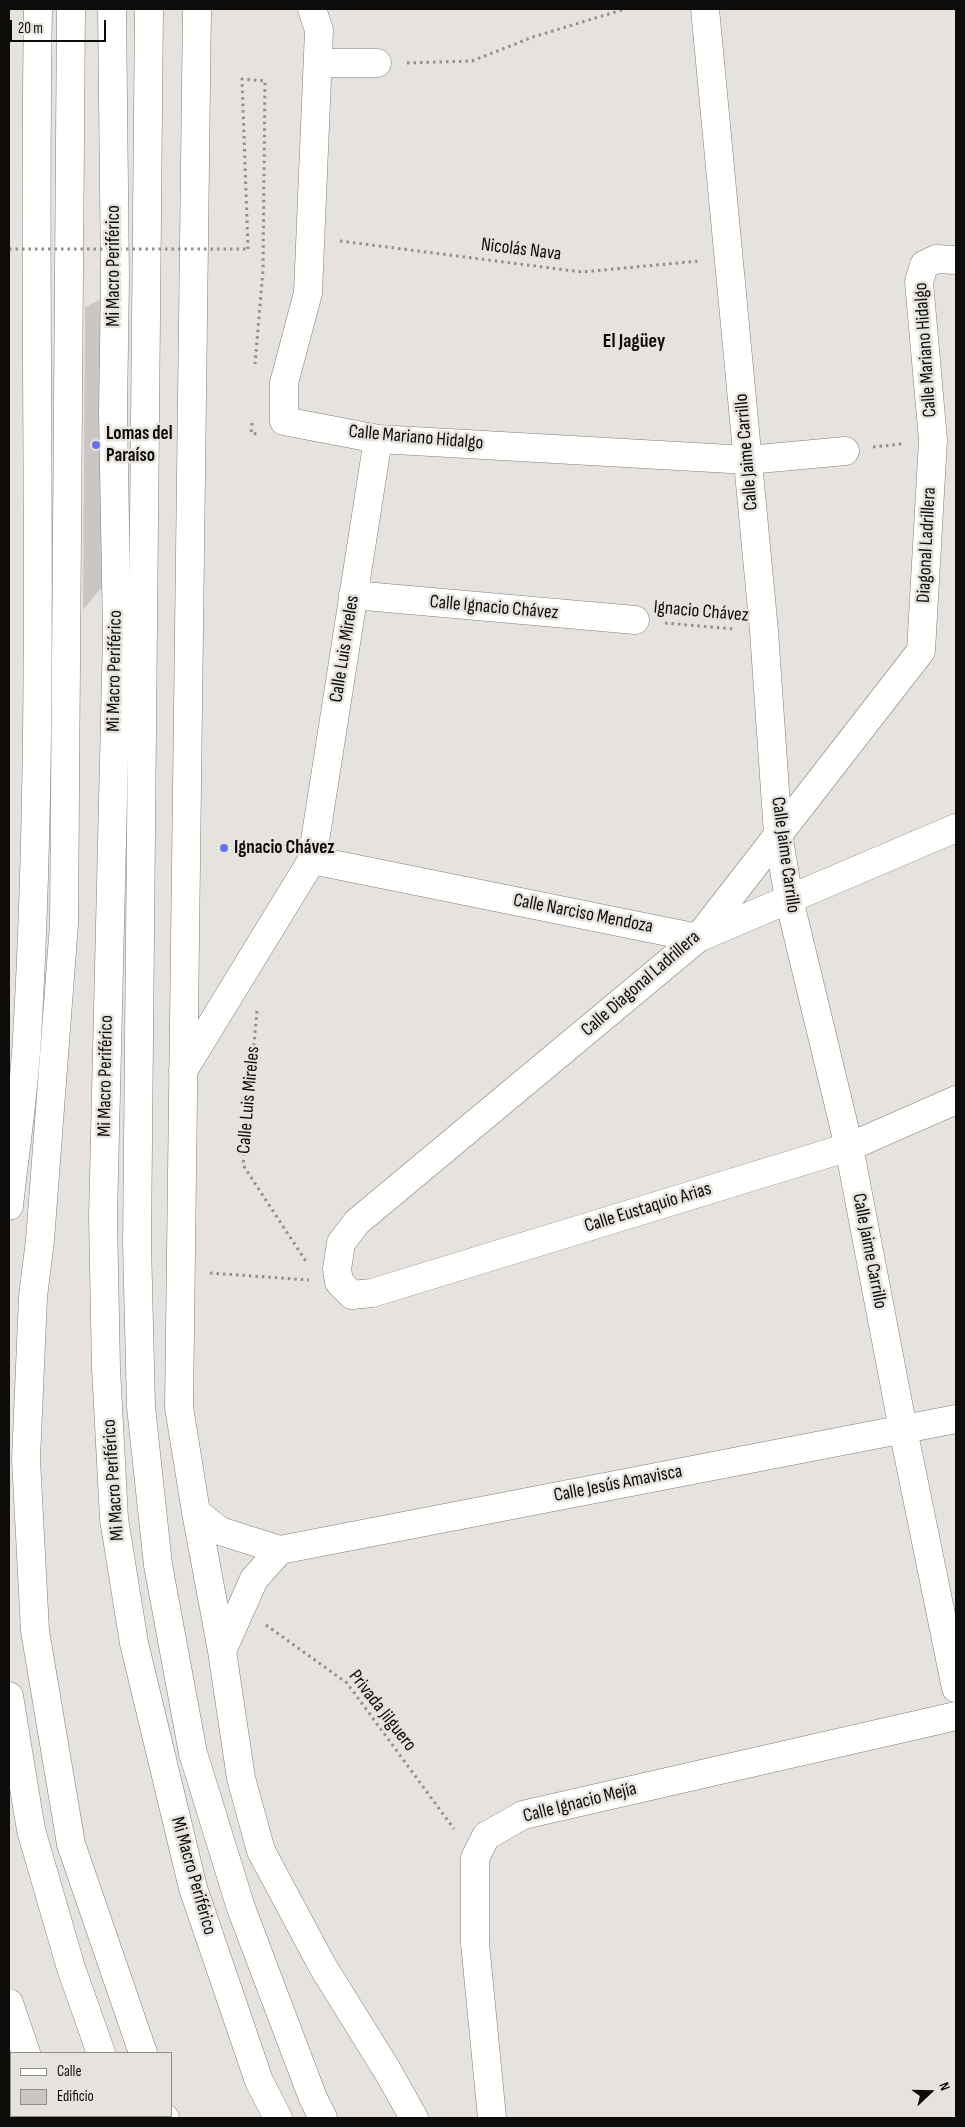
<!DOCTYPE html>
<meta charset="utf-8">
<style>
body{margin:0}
#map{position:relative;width:965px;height:2127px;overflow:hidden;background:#e6e3de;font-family:"Sofia Sans Condensed",sans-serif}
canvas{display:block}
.frame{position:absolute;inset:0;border:10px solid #0d0c0b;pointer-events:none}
.legend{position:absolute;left:10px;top:2052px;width:162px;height:65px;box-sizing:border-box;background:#e6e3de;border:1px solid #8f8d8a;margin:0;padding:6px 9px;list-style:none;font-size:15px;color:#0d0c0b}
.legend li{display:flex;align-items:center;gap:10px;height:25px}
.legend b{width:25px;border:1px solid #8f8d8a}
.north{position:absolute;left:905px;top:2067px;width:50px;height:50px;-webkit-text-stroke:4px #e6e3de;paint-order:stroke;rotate:69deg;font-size:14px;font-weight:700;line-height:20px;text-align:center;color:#0d0c0b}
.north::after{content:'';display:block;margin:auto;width:18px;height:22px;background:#0d0c0b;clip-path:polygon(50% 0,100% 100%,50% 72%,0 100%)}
.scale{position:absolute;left:10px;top:20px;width:96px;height:22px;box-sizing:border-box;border:2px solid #0d0c0b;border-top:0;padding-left:6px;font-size:15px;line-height:18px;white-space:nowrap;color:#0d0c0b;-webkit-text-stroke:4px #e6e3de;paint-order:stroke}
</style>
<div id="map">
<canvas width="965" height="2127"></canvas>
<div class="frame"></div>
<ul class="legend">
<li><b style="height:6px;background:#fff"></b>Calle</li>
<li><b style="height:14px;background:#cbc6c3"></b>Edificio</li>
</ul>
<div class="north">N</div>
<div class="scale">20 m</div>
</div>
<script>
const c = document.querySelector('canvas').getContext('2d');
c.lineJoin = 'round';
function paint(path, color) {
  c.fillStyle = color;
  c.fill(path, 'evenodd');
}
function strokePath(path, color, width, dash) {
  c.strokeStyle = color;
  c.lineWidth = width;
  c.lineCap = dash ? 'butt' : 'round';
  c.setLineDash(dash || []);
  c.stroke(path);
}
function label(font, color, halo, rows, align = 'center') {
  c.font = font + ' "Sofia Sans Condensed",sans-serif';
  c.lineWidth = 5;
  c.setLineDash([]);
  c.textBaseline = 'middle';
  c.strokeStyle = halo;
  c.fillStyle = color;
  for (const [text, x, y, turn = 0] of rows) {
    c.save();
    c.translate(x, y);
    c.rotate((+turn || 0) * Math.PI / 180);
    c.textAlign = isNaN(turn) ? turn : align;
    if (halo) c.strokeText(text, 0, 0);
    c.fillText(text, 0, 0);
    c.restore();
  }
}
const building = new Path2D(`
 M108 296 106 582 83 610 85 307Z`);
const path = new Path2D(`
 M407 63 472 61 533 37 625 9
 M340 241 582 272 699 261
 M248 249 242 79 265 81 263 270 255 364
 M252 423 251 433 257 434
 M873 447 902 444
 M665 623 734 629
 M257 1011 243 1165 307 1263
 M210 1273 309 1280
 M266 1625 347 1683 454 1829`);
const minor = new Path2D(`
 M71 9 64 924 40 1240 33 1297 26 1459 35 1631 71 1844 143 2053
 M112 9 115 279 113 412 117 634 103 1217 106 1368 114 1519 134 1643 193 1888 259 2081 278 2118
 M197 9 179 1407 196 1512 222 1651 241 1778 261 1851 323 1967 387 2070 414 2118
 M312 9 319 30 308 293 284 383V421L378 439 748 460 845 451
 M705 9 764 631 778 834 789 899 849 1147 903 1429 956 1688
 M318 63H377
 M956 260 936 259 924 265 919 282 933 440 921 651 698 938 357 1222 341 1243 337 1269 339 1282 352 1295 372 1293 849 1147 956 1100
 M353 595 635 620
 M312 860 698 938 956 828
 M183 1071 312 860 378 439
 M196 1512 220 1531 280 1550 956 1419
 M222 1651 254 1579 280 1550
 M9 2003 26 2053
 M47 2116 48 2118
 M163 2116 165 2118
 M492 2118 475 1943V1858L486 1836 523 1815 956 1716`);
const highway = new Path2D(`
 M149 9 137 1244 141 1407 158 1565 193 1753 241 1908 313 2098 323 2118
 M9 1206C15 1150 24 1094 27 1038 47 695 32 352 38 9
 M9 1696 31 1830 71 1968 101 2053
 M123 2116 124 2118`);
const pathBridge = new Path2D(`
 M9 249H248`);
const markers = [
 [96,445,5,"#6770e9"],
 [224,848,5,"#6770e9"]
];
const streetNames = [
 ["Nicolás Nava",521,250,7],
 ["Mi Macro Periférico",114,266,-90],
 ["Calle Mariano Hidalgo",926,350,-94],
 ["Calle Mariano Hidalgo",416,438,5],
 ["Calle Jaime Carrillo",747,452,-95],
 ["Diagonal Ladrillera",927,545,-87],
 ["Calle Ignacio Chávez",494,608,5],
 ["Ignacio Chávez",701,612,5],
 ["Calle Luis Mireles",345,649,-81],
 ["Mi Macro Periférico",115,671,-89],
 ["Calle Jaime Carrillo",785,855,82],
 ["Calle Narciso Mendoza",583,914,11],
 ["Calle Diagonal Ladrillera",641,984,-41],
 ["Mi Macro Periférico",106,1076,-89],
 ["Calle Luis Mireles",249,1100,-85],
 ["Calle Eustaquio Arias",648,1208,-17],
 ["Calle Jaime Carrillo",869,1251,79],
 ["Mi Macro Periférico",114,1480,-94],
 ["Calle Jesús Amavisca",618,1484,-11],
 ["Privada Jilguero",382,1711,52],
 ["Calle Ignacio Mejía",580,1803,-14],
 ["Mi Macro Periférico",193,1876,74]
];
const poiNames = [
 ["Lomas del",106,434],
 ["Paraíso",106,456],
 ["Ignacio Chávez",234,848]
];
const neighbourhoodNames = [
 ["El Jagüey",634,342]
];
paint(building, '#cbc6c3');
strokePath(minor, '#817e7a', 29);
strokePath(highway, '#817e7a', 29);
strokePath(path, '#918f8b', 3, [2.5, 4]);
strokePath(minor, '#fff', 28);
strokePath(highway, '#fff', 28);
strokePath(pathBridge, '#918f8b', 3, [2.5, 4]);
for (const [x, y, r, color] of markers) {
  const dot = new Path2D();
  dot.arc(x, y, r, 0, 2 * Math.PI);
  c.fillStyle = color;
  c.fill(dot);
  strokePath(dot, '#e6e3de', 2);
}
label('19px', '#0d0c0b', '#e6e3de', streetNames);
label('bold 19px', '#0d0c0b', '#e6e3de', poiNames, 'left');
label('bold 20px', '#0d0c0b', '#e6e3de', neighbourhoodNames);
</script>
